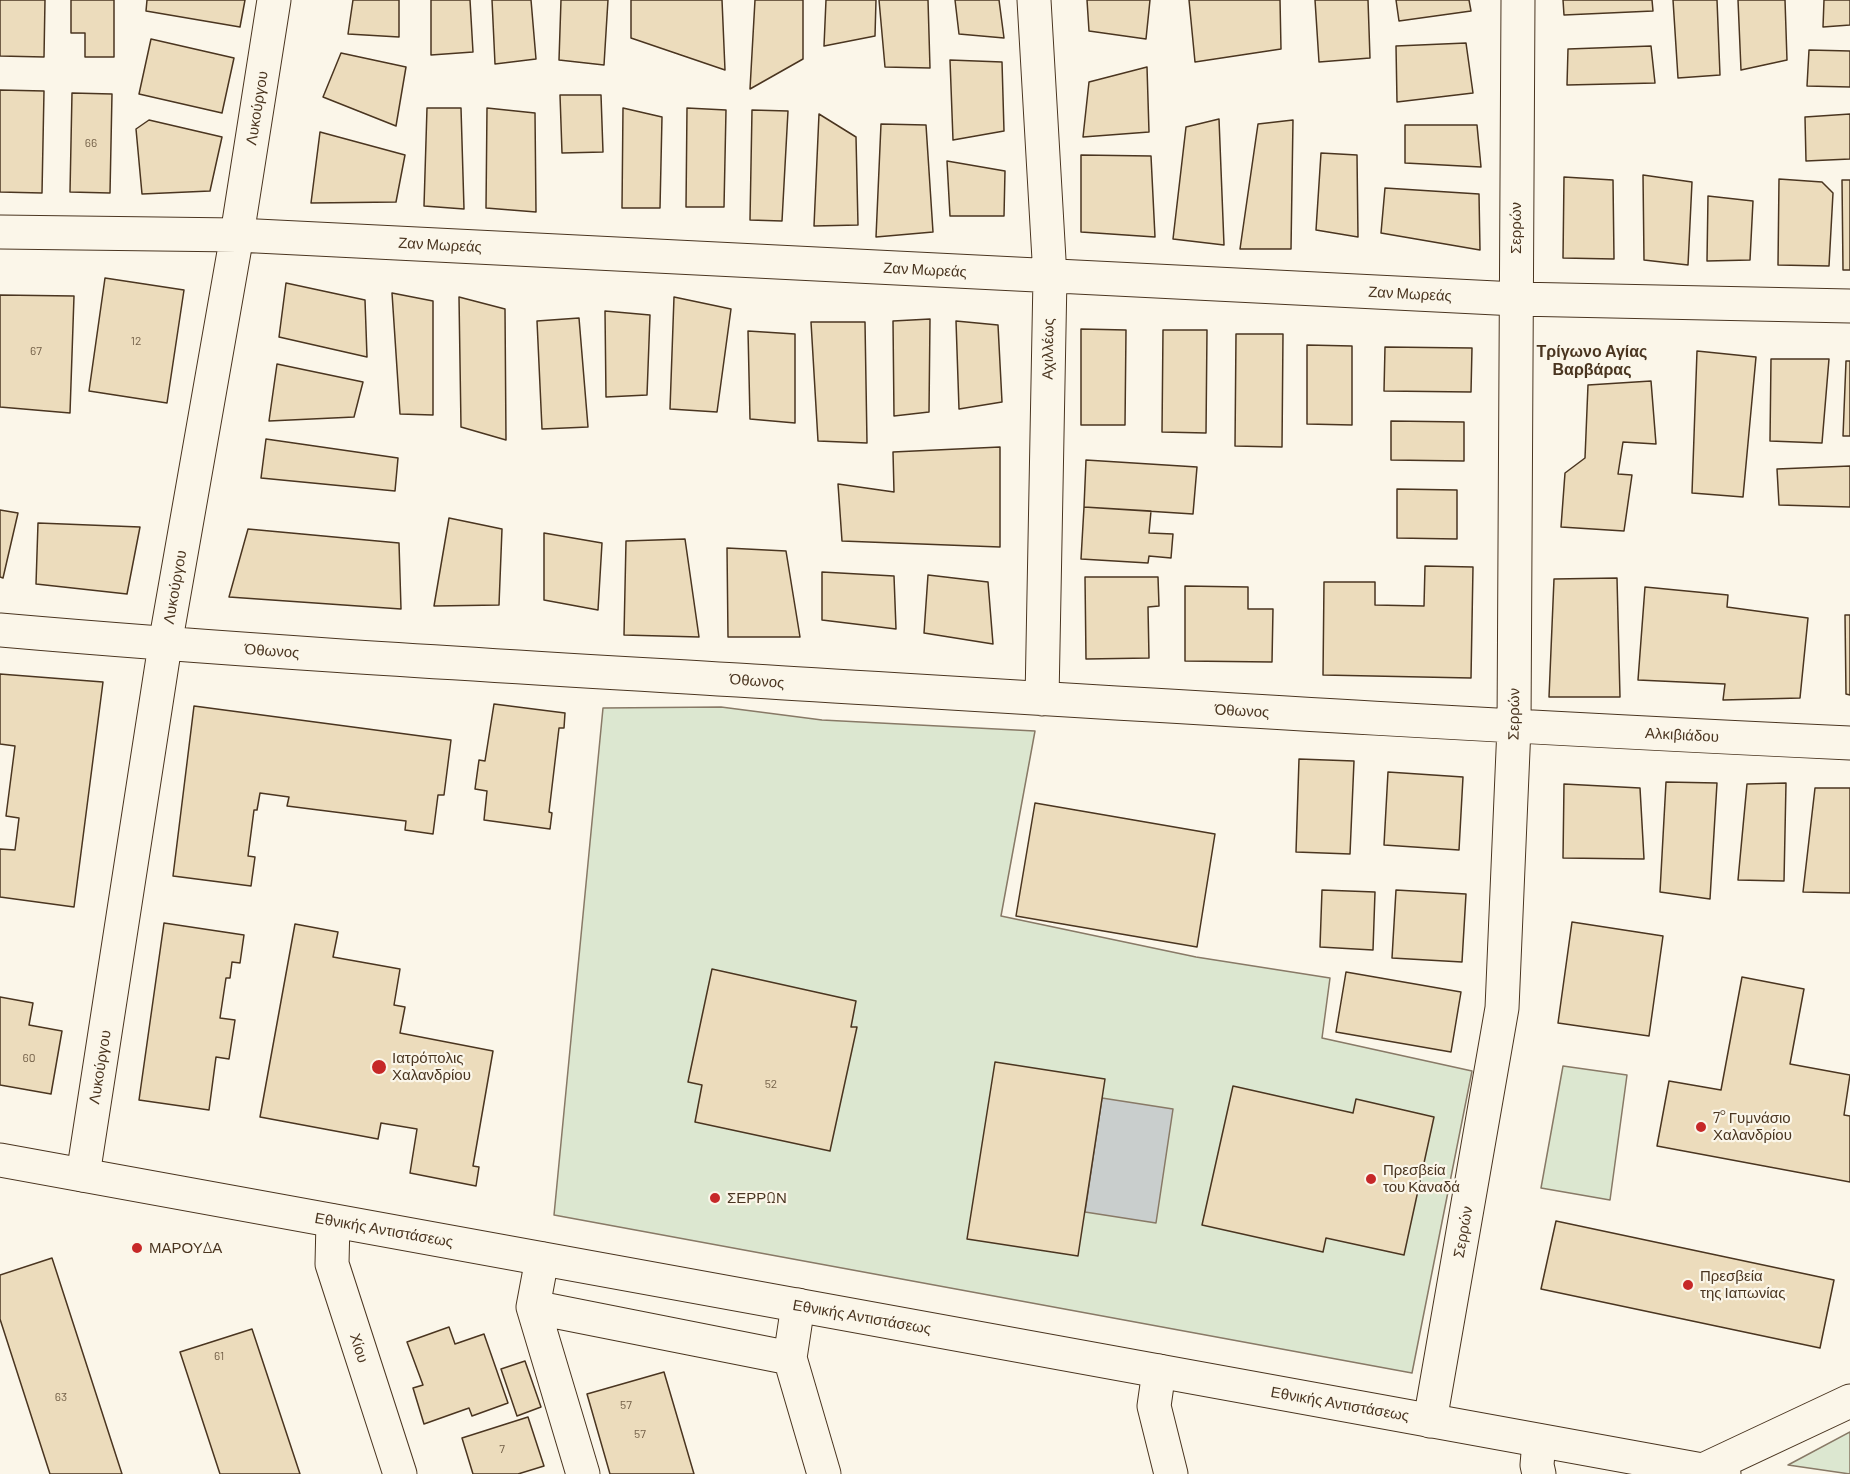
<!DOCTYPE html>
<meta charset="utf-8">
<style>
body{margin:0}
canvas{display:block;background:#fbf6e9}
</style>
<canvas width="1850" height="1474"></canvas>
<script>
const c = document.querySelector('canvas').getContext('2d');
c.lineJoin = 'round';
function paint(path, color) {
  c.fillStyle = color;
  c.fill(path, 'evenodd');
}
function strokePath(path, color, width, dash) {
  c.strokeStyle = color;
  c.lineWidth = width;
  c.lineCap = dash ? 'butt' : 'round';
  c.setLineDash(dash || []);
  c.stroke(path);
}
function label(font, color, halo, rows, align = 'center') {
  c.font = font + ' Barlow,sans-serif';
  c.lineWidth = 4.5;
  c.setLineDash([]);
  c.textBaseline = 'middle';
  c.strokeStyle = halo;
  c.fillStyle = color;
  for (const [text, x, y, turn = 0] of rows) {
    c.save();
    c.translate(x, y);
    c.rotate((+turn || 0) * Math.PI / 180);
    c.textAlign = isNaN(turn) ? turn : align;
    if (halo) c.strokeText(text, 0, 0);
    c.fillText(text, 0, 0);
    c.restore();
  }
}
const green = new Path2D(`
 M721 707 822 720 1035 731 1001 916 1196 957 1330 978 1322 1038 1472 1071 1412 1373 554 1215 603 708Z
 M1563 1066 1627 1075 1610 1200 1541 1188Z
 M1850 1432V1474L1788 1465Z`);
const water = new Path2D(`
 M1102 1098 1173 1109 1156 1223 1085 1212Z`);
const building = new Path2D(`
 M0 0H45L44 57 0 56Z
 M71 0H114V57H85V33H71Z
 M147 0H245L240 27 146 11Z
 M353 0H399V37L348 34Z
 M431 0H470L473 52 431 55Z
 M492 0H531L536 59 495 64Z
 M561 0H608L604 65 559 60Z
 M631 0H722L725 70 631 38Z
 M755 0H803V59L750 89Z
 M826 0H876L875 36 824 46Z
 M879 0H928L930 68 885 67Z
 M955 0H999L1004 38 959 34Z
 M1087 0H1150L1146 39 1089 31Z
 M1189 0H1280L1281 49 1195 62Z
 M1315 0H1368L1370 58 1319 62Z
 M1396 0H1469L1471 11 1399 21Z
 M1563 0H1652L1653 11 1564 15Z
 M1673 0H1717L1720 75 1678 78Z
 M1738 0H1785L1787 60 1741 70Z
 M1824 0H1850V25L1823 27Z
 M151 39 234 58 222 113 139 94Z
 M1466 43 1473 93 1397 102 1396 46Z
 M1651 46 1655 83 1567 85 1568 49Z
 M1809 50 1850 51V87L1807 86Z
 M341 53 406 67 396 126 323 97Z
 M950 60 1002 62 1004 131 953 140Z
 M1147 67 1149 132 1083 137 1089 82Z
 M0 90 44 91 42 193 0 192Z
 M72 93 112 94 110 193 70 192Z
 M560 95H601L603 152 562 153Z
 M427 108H461L464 209 424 206Z
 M487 108 535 113 536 212 486 208Z
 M623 108 662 117 660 208H622Z
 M687 108 726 110 724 207H686Z
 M752 110 788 111 782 221 750 220Z
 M819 114 856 137 858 225 814 226Z
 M1850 114V159L1806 161 1805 117Z
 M1219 119 1224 245 1173 239 1186 127Z
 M149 120 222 137 210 191 142 194 136 129Z
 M1293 120 1291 249H1240L1258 124Z
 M881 124 926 125 933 232 876 237Z
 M1405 125H1477L1481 167 1405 163Z
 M320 132 405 155 396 202 311 203Z
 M1321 153 1357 155 1358 237 1316 230Z
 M1081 155 1151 156 1155 237 1081 232Z
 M947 161 1005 171 1004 216H950Z
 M1643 175 1692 182 1688 265 1644 260Z
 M1564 177 1613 180 1614 259 1563 258Z
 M1779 179 1822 182 1833 193 1829 266 1778 265Z
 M1842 180H1850V270H1843Z
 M1385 188 1479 194 1480 250 1381 233Z
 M1708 196 1753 201 1750 260 1707 261Z
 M105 278 184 290 167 403 89 391Z
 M286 283 365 300 367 357 279 337Z
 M392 293 433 301V415L400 414Z
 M0 295 74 296 70 413 0 407Z
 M459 297 505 309 506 440 461 427Z
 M674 297 731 309 717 412 670 409Z
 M605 311 650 315 647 395 606 397Z
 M579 318 588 427 542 429 537 321Z
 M930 319 929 412 894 416 893 321Z
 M956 321 998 325 1002 402 959 409Z
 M811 322H865L867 443 818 441Z
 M1081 329 1126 330 1125 425H1081Z
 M1163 330H1207L1206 433 1162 432Z
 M748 331 795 334V423L750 419Z
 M1236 334H1283L1282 447 1235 446Z
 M1307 345 1352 346V425L1307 424Z
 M1385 347 1472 348 1471 392 1384 391Z
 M1697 351 1756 357 1743 497 1692 493Z
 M1771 359H1829L1822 443 1770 441Z
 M1846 361H1850V436H1843Z
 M277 364 363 382 354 417 269 421Z
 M1651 381 1656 444 1623 442 1618 474 1632 475 1624 531 1561 527 1565 473 1585 458 1588 385Z
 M1391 421 1464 422V461L1391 460Z
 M266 439 398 458 395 491 261 478Z
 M1000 447V547L842 541 838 484 894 492 893 452Z
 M1086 460 1197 467 1193 514 1084 507Z
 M1850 466V507L1779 505 1777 469Z
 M1397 489 1457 490V539L1397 538Z
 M1084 507 1151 511 1149 533 1173 534 1171 558 1149 556 1148 563 1081 559Z
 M0 510 18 513 3 578 0 577Z
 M449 518 502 529 499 605 434 606Z
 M38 523 140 527 127 594 36 584Z
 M248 529 399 543 401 609 229 597Z
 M544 533 602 543 598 610 544 600Z
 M685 539 699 637 624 635 626 541Z
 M727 548 786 551 800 637H728Z
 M1425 566 1473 567 1471 678 1323 675 1324 582H1375V605L1424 606Z
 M822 572 894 576 896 629 822 620Z
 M928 575 988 582 993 644 924 633Z
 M1085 577H1158L1159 606 1148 607 1149 658 1086 659Z
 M1617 578 1620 697H1549L1554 579Z
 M1185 586 1248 587V609H1273L1272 662 1185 661Z
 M1645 587 1728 595 1727 607 1808 618 1800 698 1723 700 1725 684 1638 680Z
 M1845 615H1850V695L1846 694Z
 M0 674 103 682 74 907 0 897V849L15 850 19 818 6 816 15 746 0 744Z
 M494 704 565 713 564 728H559L549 812 552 813 550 829 484 820 487 791 475 789 479 760 485 761Z
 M194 706 451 740 444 795H438L433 834 405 830 406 821 287 806 289 797 260 793 257 810H254L248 856 255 857 251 886 173 876Z
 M1299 759 1354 761 1350 854 1296 852Z
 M1388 772 1463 777 1459 850 1384 845Z
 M1666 782 1717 783 1710 899 1660 892Z
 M1786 783 1784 881 1738 880 1747 784Z
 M1564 784 1640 788 1644 859 1563 858Z
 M1815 788H1850V893L1803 892Z
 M1035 803 1215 834 1197 947 1016 916Z
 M1322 890 1375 892 1373 950 1320 947Z
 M1396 890 1466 894 1462 962 1392 958Z
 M1572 922 1663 936 1649 1036 1558 1023Z
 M164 923 244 935 240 963 232 962 230 978H226L220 1018 235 1020 229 1059 216 1057 209 1110 139 1100Z
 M295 924 338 932 333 957 400 969 394 1005 405 1007 400 1033 493 1051 473 1166 479 1167 476 1186 410 1173 417 1129 381 1123 378 1139 260 1117Z
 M712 969 856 1001 851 1027H857L830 1151 695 1122 702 1085 688 1082Z
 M1346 972 1461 992 1451 1052 1336 1032Z
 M1742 977 1804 989 1790 1064 1850 1075 1844 1115 1850 1116V1182L1657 1146 1669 1081 1721 1090Z
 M0 997 33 1003 29 1025 62 1031 51 1094 0 1085Z
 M995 1062 1105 1079 1078 1256 967 1239Z
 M1233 1086 1353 1113 1356 1099 1434 1117 1404 1255 1326 1238 1323 1252 1202 1225Z
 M1556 1221 1834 1280 1820 1348 1541 1289Z
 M52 1258 122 1474H50L0 1319V1275Z
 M449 1327 455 1344 484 1334 508 1403 472 1416 469 1408 424 1424 413 1388 423 1385 407 1342Z
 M252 1329 300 1474H220L180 1352Z
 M525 1361 541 1407 517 1416 501 1369Z
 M664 1372 694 1474H610L587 1394Z
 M528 1417 544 1466 518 1474H473L462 1438Z`);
const minor = new Path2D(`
 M1034 0 1050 277 1042 699
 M0 232 237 235 1516 299 1850 306
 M0 630C251 652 502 666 753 681 1118 703 1484 726 1850 743
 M83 1175 165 645 237 235 274 0
 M333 1221 332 1264 400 1474
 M798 1305 790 1358 824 1474
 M533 1307 542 1259
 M1159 1371 1154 1406 1171 1474
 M1430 1421 1502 1008 1514 727 1518 0
 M1539 1441 1537 1465 1539 1474
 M1703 1470 1850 1401
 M583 1474 533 1307 790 1358`);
const major = new Path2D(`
 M0 1160 1724 1474`);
const markers = [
 [379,1067,8,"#c62828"],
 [1701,1127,6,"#c62828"],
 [1371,1179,6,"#c62828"],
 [715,1198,6,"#c62828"],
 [137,1248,6,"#c62828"],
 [1688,1285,6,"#c62828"]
];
const numberNames = [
 ["66",91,143],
 ["12",136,341],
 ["67",36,351],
 ["60",29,1058],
 ["52",771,1084],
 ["61",219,1356],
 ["63",61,1397],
 ["57",626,1405],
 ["57",640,1434],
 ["7",502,1449]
];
const streetNames = [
 ["Λυκούργου",257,108,-81],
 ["Σερρών",1516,228,-90],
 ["Ζαν Μωρεάς",440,245,3],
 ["Ζαν Μωρεάς",925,270,3],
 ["Ζαν Μωρεάς",1410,294,3],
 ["Αχιλλέως",1048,349,-89],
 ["Λυκούργου",175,587,-80],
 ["Όθωνος",272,651,4],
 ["Όθωνος",757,681,4],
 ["Όθωνος",1242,711,3],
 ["Σερρών",1514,714,-89],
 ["Αλκιβιάδου",1682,735,3],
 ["Λυκούργου",100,1067,-81],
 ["Εθνικής Αντιστάσεως",384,1230,10],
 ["Σερρών",1463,1232,-80],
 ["Εθνικής Αντιστάσεως",862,1317,10],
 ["Χίου",359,1348,72],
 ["Εθνικής Αντιστάσεως",1340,1404,10]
];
const poiNames = [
 ["Ιατρόπολις",392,1058],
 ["Χαλανδρίου",392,1075],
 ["7° Γυμνάσιο",1713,1118],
 ["Χαλανδρίου",1713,1135],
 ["Πρεσβεία",1383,1170],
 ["του Καναδά",1383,1187],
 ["ΣΕΡΡΩΝ",727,1198],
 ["ΜΑΡΟΥΔΑ",149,1248],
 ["Πρεσβεία",1700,1276],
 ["της Ιαπωνίας",1700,1293]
];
const neighbourhoodNames = [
 ["Τρίγωνο Αγίας",1592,352],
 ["Βαρβάρας",1592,370]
];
paint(green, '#dce7d0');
strokePath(green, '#887966', 1.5);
paint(water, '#c9cecd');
strokePath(water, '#887966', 1.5);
paint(building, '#ecdcbc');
strokePath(building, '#4a3520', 1.5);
strokePath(minor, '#4a3520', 35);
strokePath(major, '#4a3520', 35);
strokePath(minor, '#fbf6e9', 33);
strokePath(major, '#fbf6e9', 33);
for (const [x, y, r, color] of markers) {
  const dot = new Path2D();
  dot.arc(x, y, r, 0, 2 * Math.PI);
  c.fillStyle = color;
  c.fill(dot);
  strokePath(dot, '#fbf6e9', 2);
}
label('12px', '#725f47', null, numberNames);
label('15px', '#4a3520', '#fbf6e9', streetNames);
label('15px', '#4a3520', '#fbf6e9', poiNames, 'left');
label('bold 16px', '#4a3520', '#fbf6e9', neighbourhoodNames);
</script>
